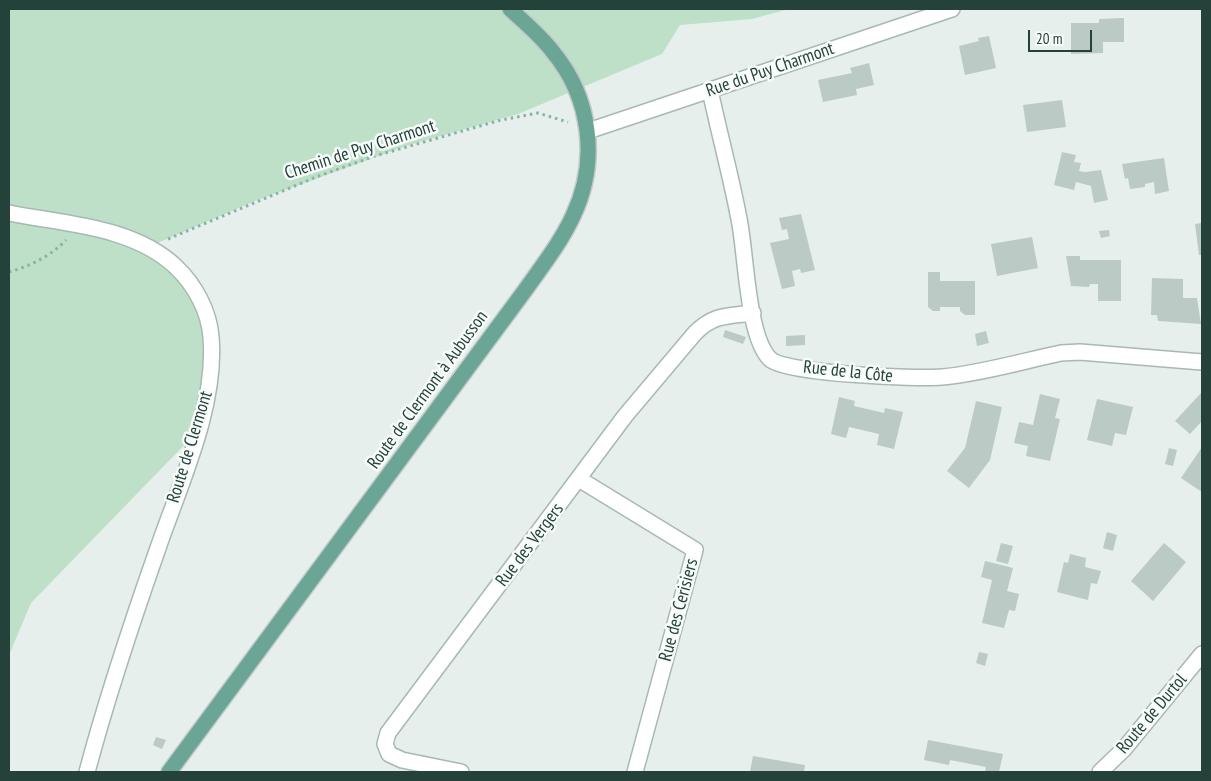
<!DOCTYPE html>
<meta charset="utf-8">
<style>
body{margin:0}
#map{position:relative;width:1211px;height:781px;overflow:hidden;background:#e6efeb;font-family:"PT Sans Narrow",sans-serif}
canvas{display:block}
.frame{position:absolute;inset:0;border:10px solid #24423a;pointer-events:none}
.scale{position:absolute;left:1028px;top:30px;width:64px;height:22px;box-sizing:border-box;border:2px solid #24423a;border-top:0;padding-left:6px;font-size:15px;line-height:18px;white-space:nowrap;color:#24423a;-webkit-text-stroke:4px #f7fbf9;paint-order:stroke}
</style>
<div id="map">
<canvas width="1211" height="781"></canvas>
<div class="frame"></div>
<div class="scale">20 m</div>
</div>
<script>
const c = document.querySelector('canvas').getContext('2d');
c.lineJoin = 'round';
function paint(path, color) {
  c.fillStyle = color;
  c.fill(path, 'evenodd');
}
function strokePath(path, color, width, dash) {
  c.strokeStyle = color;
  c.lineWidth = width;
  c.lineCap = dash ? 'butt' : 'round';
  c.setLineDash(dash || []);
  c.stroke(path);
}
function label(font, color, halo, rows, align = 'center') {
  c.font = font + ' "PT Sans Narrow",sans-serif';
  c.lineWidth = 5;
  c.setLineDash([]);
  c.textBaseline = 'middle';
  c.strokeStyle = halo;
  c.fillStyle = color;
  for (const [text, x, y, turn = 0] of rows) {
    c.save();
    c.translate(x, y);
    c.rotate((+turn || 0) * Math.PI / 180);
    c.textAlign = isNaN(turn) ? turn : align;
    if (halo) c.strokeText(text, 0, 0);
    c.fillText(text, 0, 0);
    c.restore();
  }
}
const green = new Path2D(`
 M9 9H789L752 19 680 25 662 54 518 114 406 146 255 201 146 248 176 269 213 335 191 438 31 603 9 655Z`);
const building = new Path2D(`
 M1124 18V42H1103V53L1071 54V23H1099V19Z
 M989 36 996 68 965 75 959 46 979 41 978 38Z
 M869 63 874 85 856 89 857 95 823 102 818 80 852 73 850 68Z
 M1062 100 1066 127 1027 132 1023 105Z
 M1062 152 1076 155 1074 162 1081 163 1079 171 1085 172 1101 170 1108 200 1094 203 1091 186 1076 182 1074 190 1054 185Z
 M1164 158 1169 191 1155 194 1154 182 1145 184V187L1130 189 1128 178 1125 179 1122 164Z
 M801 214 815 270 801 273 800 269 792 271 795 286 782 289 770 243 789 239 787 229 782 230 779 218Z
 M1202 223V255H1199L1195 224Z
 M1109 230 1110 236 1101 238 1099 231Z
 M1032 237 1038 268 997 276 991 244Z
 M1066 256H1080V260H1121V301H1098V284H1090L1089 287 1071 286Z
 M928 272H940V281H975V315H965L960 311V307H940V311H933L928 307Z
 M1152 278 1183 279V298H1197L1201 324 1158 321 1157 315H1151Z
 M725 330 746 337 743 344 723 337Z
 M986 331 989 343 977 346 975 334Z
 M805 335V345L786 346V336Z
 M1202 392V421L1190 434 1175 421Z
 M1040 394 1060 399 1055 418 1060 419 1050 461 1026 456 1028 446 1014 443 1019 422 1033 425Z
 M839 397 855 401 854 406 884 413 885 408 903 412 894 449 877 445 879 434 849 427 846 438 831 434Z
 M1097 399 1133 407 1126 435 1115 433 1112 446 1087 440Z
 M976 401 1002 407 990 460 969 488 947 471 965 448Z
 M1202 447V492L1181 478Z
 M1169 448 1177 450 1173 466 1165 464Z
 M1107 532 1117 535 1113 551 1103 548Z
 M1001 543 1013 546 1008 564 996 561Z
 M1164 543 1186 562 1153 601 1131 581Z
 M1070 554 1086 558 1085 567 1101 571 1097 584 1091 583 1088 600 1057 592 1064 562 1068 563Z
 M985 561 1013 568 1007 591 1019 594 1015 611 1009 610 1004 628 982 623 992 580 981 577Z
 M979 652 988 654 985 666 976 663Z
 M156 737 166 740 162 749 153 745Z
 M928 740 1003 754 999 772H985L986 767 950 760 949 765 924 760Z
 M753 756 805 765 804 772H750Z`);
const path = new Path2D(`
 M168 239 316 177 375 156 501 120 538 113 568 122
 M9 272C30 266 51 256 66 240`);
const minor = new Path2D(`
 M710 90C719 133 731 176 739 219 746 251 747 337 770 359 786 374 916 379 942 377 979 374 1023 361 1061 353L1080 352 1202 362
 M588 131 952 9
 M9 213C63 224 133 226 176 267 195 285 209 311 211 337 217 406 180 484 158 548 132 622 107 697 87 772
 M579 479 695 550 635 772
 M461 772 402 760 389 754 385 744 388 733 625 416 695 333C714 314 728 316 753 313
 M1100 772 1124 749 1202 654`);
const major = new Path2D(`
 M169 772 526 289C543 265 561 242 573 216 599 161 591 98 553 52 541 36 525 23 510 9`);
const streetNames = [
 ["Rue du Puy Charmont",770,70,-19],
 ["Chemin de Puy Charmont",360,150,-18],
 ["Rue de la Côte",848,372,6],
 ["Route de Clermont à Aubusson",428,390,-54],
 ["Route de Clermont",190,447,-73],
 ["Rue des Vergers",530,545,-53],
 ["Rue des Cerisiers",679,610,-75],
 ["Route de Durtol",1152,714,-50]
];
paint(green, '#bfe0c8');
paint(building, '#bbcac4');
strokePath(minor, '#a8b8b2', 18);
strokePath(major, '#c2cac8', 18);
strokePath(path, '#86b3a5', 3, [2.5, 4]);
strokePath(minor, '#fff', 15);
strokePath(major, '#6aa596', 15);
label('18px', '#24423a', '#f7fbf9', streetNames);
</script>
